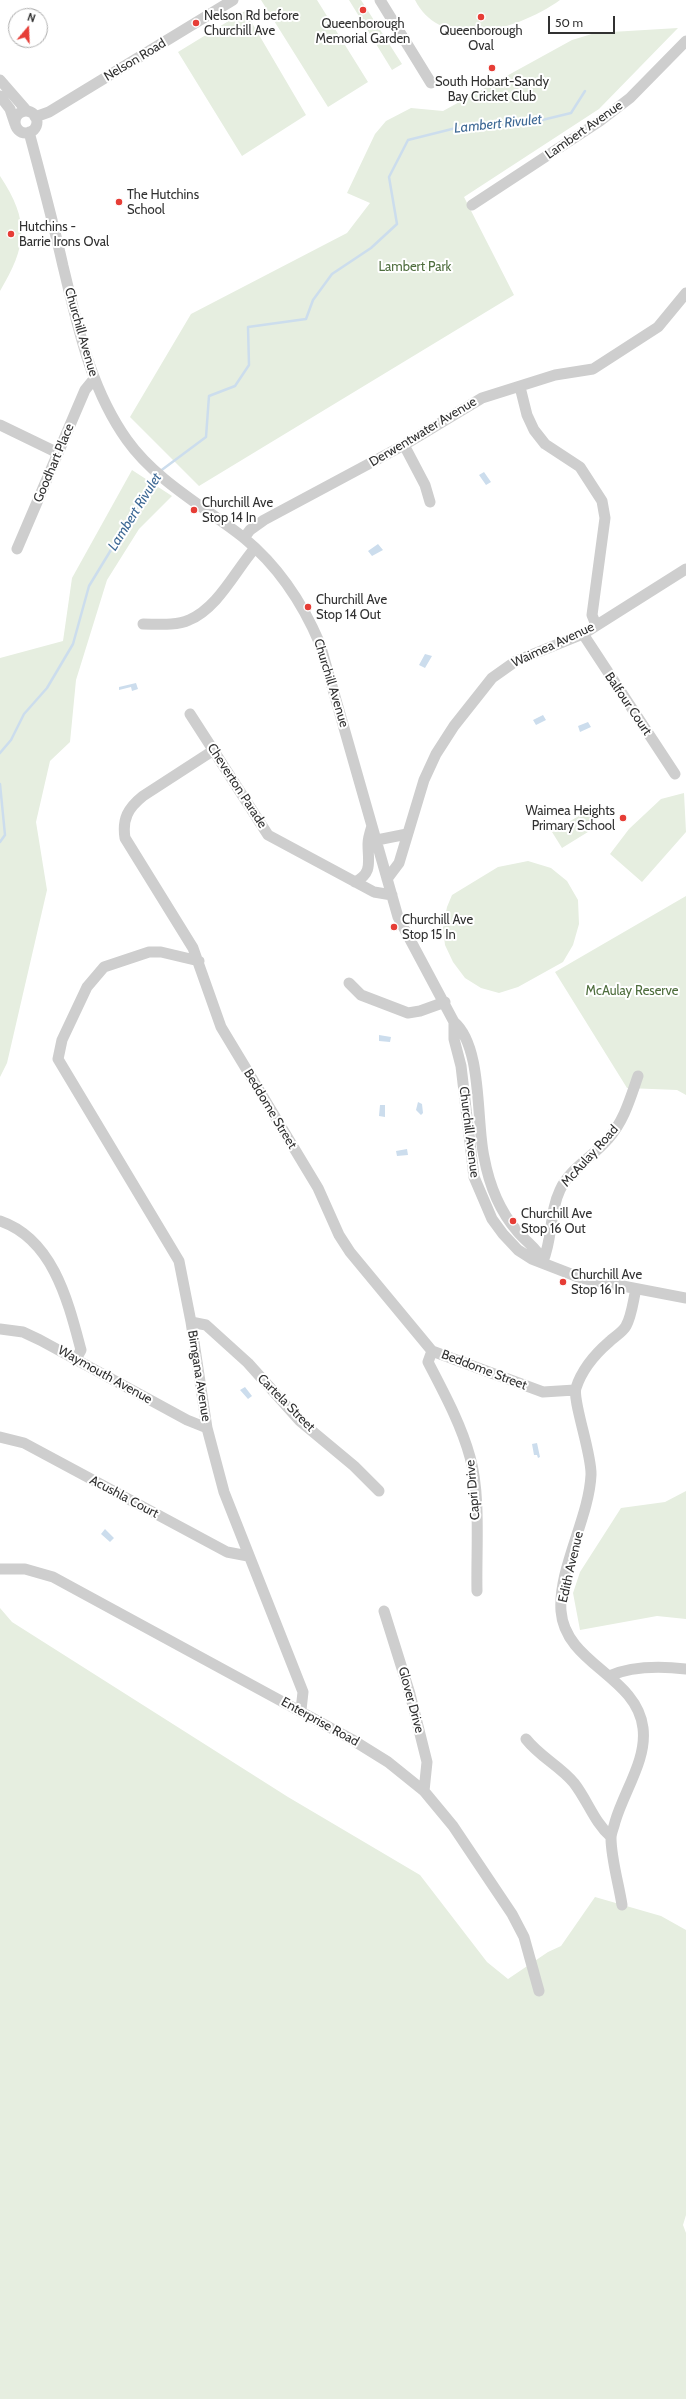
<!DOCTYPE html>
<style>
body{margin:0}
#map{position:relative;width:686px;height:2399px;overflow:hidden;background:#fff;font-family:Cabin,sans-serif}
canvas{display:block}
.north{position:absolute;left:8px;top:8px;width:40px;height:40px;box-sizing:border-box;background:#fff;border:1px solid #adadad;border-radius:50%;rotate:19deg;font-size:11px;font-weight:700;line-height:16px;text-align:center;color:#313131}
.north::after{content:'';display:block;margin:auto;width:14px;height:18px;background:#e63d36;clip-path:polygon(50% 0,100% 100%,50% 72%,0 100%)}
.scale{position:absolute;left:548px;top:16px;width:67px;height:18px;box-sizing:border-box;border:2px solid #313131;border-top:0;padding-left:5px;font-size:12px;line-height:14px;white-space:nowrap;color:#313131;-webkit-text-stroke:3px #fff;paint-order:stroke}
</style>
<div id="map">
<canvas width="686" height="2399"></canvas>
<div class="north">N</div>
<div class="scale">50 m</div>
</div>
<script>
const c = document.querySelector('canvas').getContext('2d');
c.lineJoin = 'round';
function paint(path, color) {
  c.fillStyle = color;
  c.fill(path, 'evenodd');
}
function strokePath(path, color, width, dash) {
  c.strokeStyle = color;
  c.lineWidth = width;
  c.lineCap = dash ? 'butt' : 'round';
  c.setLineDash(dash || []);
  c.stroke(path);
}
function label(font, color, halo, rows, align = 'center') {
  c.font = font + ' Cabin,sans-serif';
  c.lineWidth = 4;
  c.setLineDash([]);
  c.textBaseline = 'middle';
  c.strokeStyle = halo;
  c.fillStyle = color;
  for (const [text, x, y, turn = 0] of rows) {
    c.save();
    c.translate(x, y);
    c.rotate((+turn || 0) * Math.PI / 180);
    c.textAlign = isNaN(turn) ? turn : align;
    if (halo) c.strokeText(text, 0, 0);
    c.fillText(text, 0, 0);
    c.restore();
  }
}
const green = new Path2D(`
 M261 0H317L368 82 328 107Z
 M349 0H361L402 64 392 70Z
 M415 0H560C523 27 443 55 415 0Z
 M245 11 306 115 242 156 178 52Z
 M678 28 599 109 464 197 514 295 199 486 130 417 191 314 347 233 370 203 347 193 375 134 386 121 411 108 443 111 572 40 595 33Z
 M0 176C30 221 27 246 0 291Z
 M132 470 172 496 139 529 107 580 76 680 70 742 50 761 36 822 47 890 7 1063 0 1077V658L63 641 72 578Z
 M684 793 686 832 642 882 610 854 629 829 661 799Z
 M587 811 596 827 562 848 552 832Z
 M528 861 551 868 567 881 578 900 579 924 573 945 563 962 518 987 499 993 481 988 465 978 453 962 445 945 443 928 447 907 452 895 498 867Z
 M686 896V1095L677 1090 627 1088 555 972Z
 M686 1491V1619L657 1616 580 1630 573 1593 580 1572 621 1508 665 1502Z
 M0 1608 12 1622 288 1797 420 1875 487 1962 508 1979 548 1952 561 1946 595 1897 661 1916 686 1930V2215L683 2225 686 2233V2399H0Z`);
const water = new Path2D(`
 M484 472 491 482 486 485 479 475Z
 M378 544 383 550 372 556 368 551Z
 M425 654 432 656 425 668 419 665Z
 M136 683 138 689 132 691 131 687 119 690V687Z
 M543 715 546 720 536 725 533 720Z
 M588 722 591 727 580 732 578 726Z
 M379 1035 391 1037 390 1042 379 1041Z
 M418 1102 422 1104 423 1113 421 1115 416 1110Z
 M380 1105H385V1117L379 1116Z
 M407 1149 408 1155 397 1156 396 1151Z
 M245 1387 252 1396 248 1399 240 1390Z
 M537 1443 540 1457 538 1458 537 1455H534L532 1444Z
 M105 1529 114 1538 110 1542 101 1534Z`);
const stream = new Path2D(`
 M159 472 206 437 209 396 235 386 249 365 248 327 306 319 313 300 332 274 371 248 397 224 389 177 408 140 456 128 489 127 534 122 571 113 585 91
 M0 753 11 740 24 714 47 688 73 644 89 586 156 476
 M0 784 5 835 0 842`);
const minor = new Path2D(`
 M380 0 431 83
 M0 80 27 111
 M0 96 10 109 15 124
 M15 122a11 11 0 1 1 22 0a11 11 0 1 1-22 0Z
 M35 117 49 112 233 0
 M29 132C41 177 53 221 63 266 78 327 90 388 127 440 156 481 205 507 244 538 278 566 303 604 320 644L398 917 454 1022V1039L461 1066 474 1177 492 1219 503 1234 518 1250 532 1259 581 1278 686 1298
 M472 205 600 121 630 98 686 41
 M520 387 527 415 534 430 545 444 580 467 602 501 605 518 592 615 596 625
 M0 425 58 453
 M404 445 425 485 430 502
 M244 538 250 530 264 520 404 445 482 398 555 375 593 369 658 327 686 293
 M17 549 85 390 94 379
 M143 624C157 624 176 626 189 620 218 608 235 571 255 548
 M583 634 675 774
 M190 714 268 835 374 892 392 895
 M214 750 143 796C128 808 122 819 125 838L193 948 221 1027 318 1188 339 1235 350 1252 432 1351 543 1392 575 1390
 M377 840 407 834
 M387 879 399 863 424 780 436 754 454 726 492 678 516 661 583 634 686 569
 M355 882C373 873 368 862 368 844 368 838 370 832 372 826
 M199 961 161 952H149L104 967 87 987 62 1040 58 1059 179 1261 191 1322 207 1428 224 1492 303 1692 301 1710
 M349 983 361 995 408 1013 420 1011 445 1002
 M454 1022C483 1047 476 1122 484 1157 489 1184 499 1210 517 1231 526 1242 538 1249 543 1261
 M0 1221C53 1239 68 1301 81 1350L76 1359
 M543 1261C553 1238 549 1213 560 1190 570 1168 593 1157 608 1139 624 1121 630 1099 638 1076
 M191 1322 206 1325 248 1363 300 1421 354 1466 379 1491
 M0 1329 23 1332 40 1340 187 1420 207 1428
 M432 1351 428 1362C444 1393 461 1424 470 1457 481 1495 476 1551 477 1591
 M0 1437 24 1443 227 1552 248 1556
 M0 1569H25L53 1577 351 1739 388 1762 424 1791 453 1826 512 1914 524 1937 539 1991
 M384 1611 410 1694 427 1762 424 1791
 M609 1676C632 1666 660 1666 686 1669
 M526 1739C540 1757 560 1766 574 1783 588 1801 594 1822 611 1837
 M622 1905C619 1885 611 1858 611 1838 611 1833 614 1827 615 1822 624 1791 647 1760 643 1728 637 1676 565 1664 561 1611 558 1569 589 1518 591 1475 592 1454 572 1400 576 1388 582 1369 594 1355 609 1342 614 1337 623 1332 626 1326 632 1315 633 1301 636 1289`);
const markers = [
 [363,10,4,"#e63d36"],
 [481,17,4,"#e63d36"],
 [196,23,4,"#e63d36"],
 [492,68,4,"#e63d36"],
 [119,202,4,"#e63d36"],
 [11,234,4,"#e63d36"],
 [194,510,4,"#e63d36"],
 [308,607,4,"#e63d36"],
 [623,818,4,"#e63d36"],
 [394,927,4,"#e63d36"],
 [513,1221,4,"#e63d36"],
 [563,1282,4,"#e63d36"]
];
const poiNames = [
 ["Nelson Rd before",204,16],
 ["Churchill Ave",204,31],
 ["Queenborough",363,24,"center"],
 ["Memorial Garden",363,39,"center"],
 ["Queenborough",481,31,"center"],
 ["Oval",481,46,"center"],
 ["South Hobart-Sandy",492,82,"center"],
 ["Bay Cricket Club",492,97,"center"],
 ["The Hutchins",127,195],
 ["School",127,210],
 ["Hutchins -",19,227],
 ["Barrie Irons Oval",19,242],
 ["Churchill Ave",202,503],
 ["Stop 14 In",202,518],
 ["Churchill Ave",316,600],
 ["Stop 14 Out",316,615],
 ["Waimea Heights",615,811,"right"],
 ["Primary School",615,826,"right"],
 ["Churchill Ave",402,920],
 ["Stop 15 In",402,935],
 ["Churchill Ave",521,1214],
 ["Stop 16 Out",521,1229],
 ["Churchill Ave",571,1275],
 ["Stop 16 In",571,1290]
];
const streetNames = [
 ["Nelson Road",135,60,-31],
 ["Lambert Avenue",584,130,-35],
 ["Churchill Avenue",81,332,74],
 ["Derwentwater Avenue",423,432,-31],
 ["Goodhart Place",54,463,-67],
 ["Waimea Avenue",553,645,-25],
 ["Churchill Avenue",331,683,73],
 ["Balfour Court",628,704,56],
 ["Cheverton Parade",237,786,57],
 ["Beddome Street",270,1109,59],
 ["Churchill Avenue",469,1132,83],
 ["McAulay Road",590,1156,-48],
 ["Beddome Street",484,1370,21],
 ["Waymouth Avenue",105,1375,29],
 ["Birngana Avenue",199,1376,81],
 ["Cartela Street",286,1403,45],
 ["Capri Drive",473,1490,-95],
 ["Acushla Court",124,1497,28],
 ["Edith Avenue",571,1567,-77],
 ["Glover Drive",411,1700,75],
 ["Enterprise Road",320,1722,29]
];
const parkNames = [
 ["Lambert Park",415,267],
 ["McAulay Reserve",632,991]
];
const waterNames = [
 ["Lambert Rivulet",498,124,-6],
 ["Lambert Rivulet",135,512,-58]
];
paint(green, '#e6eee0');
paint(water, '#ccdded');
strokePath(stream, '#ccdded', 2.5);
strokePath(minor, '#cecece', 11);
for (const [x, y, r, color] of markers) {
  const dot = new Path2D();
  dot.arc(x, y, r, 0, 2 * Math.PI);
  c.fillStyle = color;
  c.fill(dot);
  strokePath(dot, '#fff', 1.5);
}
label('13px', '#313131', '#fff', poiNames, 'left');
label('13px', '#313131', '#fff', streetNames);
label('13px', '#4f6e3e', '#fff', parkNames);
label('italic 14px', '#3e6995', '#fff', waterNames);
</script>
